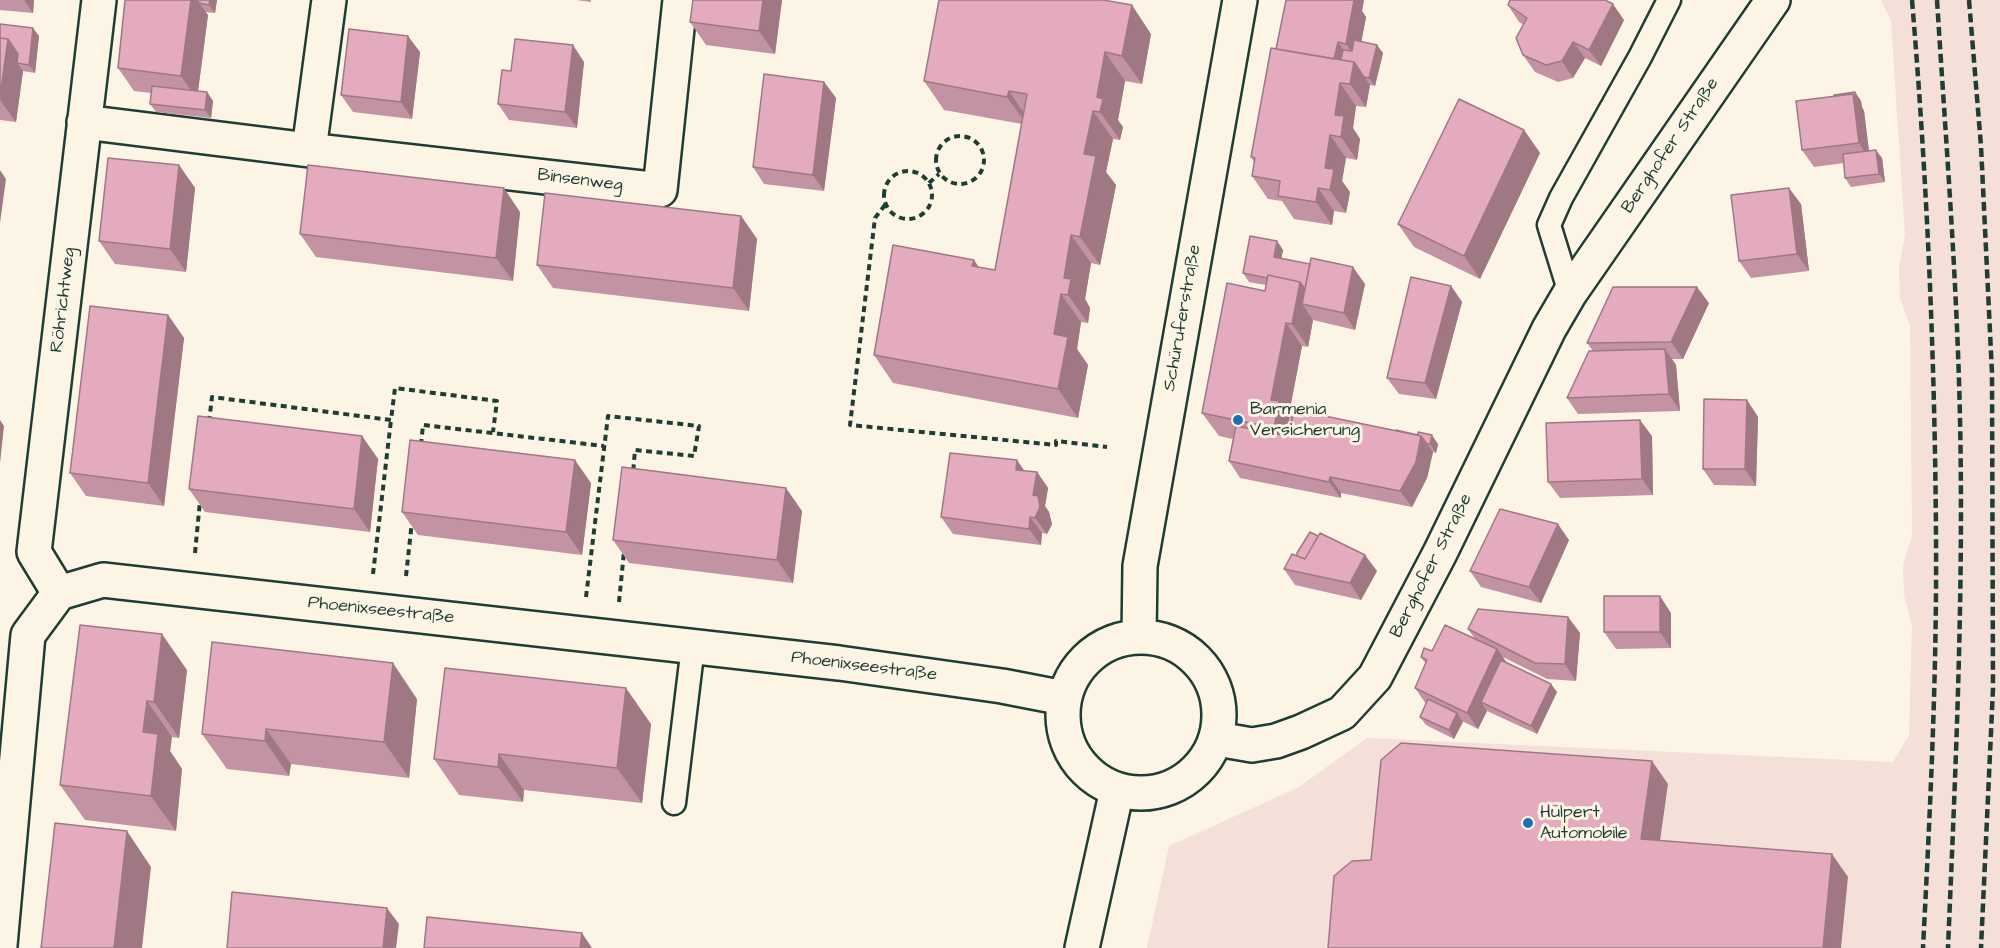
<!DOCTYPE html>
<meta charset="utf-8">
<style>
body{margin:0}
canvas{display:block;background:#fcf5e5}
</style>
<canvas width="2000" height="948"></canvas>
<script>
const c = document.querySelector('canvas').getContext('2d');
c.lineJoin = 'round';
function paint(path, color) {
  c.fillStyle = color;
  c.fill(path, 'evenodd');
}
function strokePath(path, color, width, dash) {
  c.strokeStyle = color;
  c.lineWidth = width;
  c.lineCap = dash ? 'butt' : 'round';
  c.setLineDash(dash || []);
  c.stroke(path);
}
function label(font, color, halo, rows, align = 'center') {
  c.font = font + ' "Architects Daughter",sans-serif';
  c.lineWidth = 6;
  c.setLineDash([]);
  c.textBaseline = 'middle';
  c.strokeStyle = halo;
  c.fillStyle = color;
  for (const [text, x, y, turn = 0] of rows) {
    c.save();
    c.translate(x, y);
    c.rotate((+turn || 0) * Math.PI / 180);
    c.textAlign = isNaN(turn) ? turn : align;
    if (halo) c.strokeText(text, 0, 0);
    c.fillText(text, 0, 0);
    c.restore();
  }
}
const built = new Path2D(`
 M1881 0H2000V948H1147L1169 846 1299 787 1367 738 1893 762 1909 735 1912 625 1904 596 1903 564 1912 536 1910 326 1900 298 1899 268 1905 235 1891 21Z`);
const path = new Path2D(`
 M936 160a24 24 0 1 1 48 0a24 24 0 1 1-48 0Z
 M884 195a24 24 0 1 1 48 0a24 24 0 1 1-48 0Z
 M929 183 939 174
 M885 205 875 218 850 425 1056 445V441L1107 447
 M209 422 212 397 391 420 395 388 497 401 493 432
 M421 445 423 425 604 446
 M195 553 200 501
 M373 574 391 420
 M406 576 412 521
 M586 597 608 416 699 426 694 456 635 450 633 473
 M619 602 624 552`);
const service = new Path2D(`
 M1570 293 1549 225 1561 198 1640 57 1669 0
 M674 803 693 646`);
const minor = new Path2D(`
 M84 122 309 150 660 190 680 0
 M309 150 329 0
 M59 593 34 552 99 0
 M0 945 28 635 59 593 103 580 839 663 1002 686 1064 698`);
const tertiary = new Path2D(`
 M1217 739 1252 745 1276 741 1301 732 1342 713 1375 677 1440 553 1549 329 1570 293 1773 0`);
const secondary = new Path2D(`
 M1139 637 1140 566 1240 0
 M1063 715a78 78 0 1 1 156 0a78 78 0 1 1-156 0Z
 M1082 948 1117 790`);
const rail = new Path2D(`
 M1912 0C1927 179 1935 359 1936 538 1937 675 1930 812 1923 948
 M1937 0C1945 127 1955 254 1959 381 1965 570 1956 759 1948 948
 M1969 0 1981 146 1992 373 1993 689 1981 948`);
const wall = new Path2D(`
 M0 0H34L33 13 0 10Z
 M125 0H217L215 13 205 12 208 15 198 91 207 92 213 101 211 118 156 112 150 104 151 93 134 91 118 68Z
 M576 0H591V2Z
 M693 0H782L775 54 706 45 690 22Z
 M1286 0H1364L1362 11 1366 17 1361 42 1383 53 1375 86 1370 85 1366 107 1356 106 1353 128 1360 139 1357 160 1346 158 1342 181 1350 192 1346 213 1334 211 1332 225 1294 219 1282 201 1268 199 1252 176 1254 162 1251 157 1276 49Z
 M1508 5 1624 20 1601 66 1585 58 1573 78 1558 82 1535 72 1523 55 1524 25 1519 22Z
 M0 24 39 36 35 73 23 71 16 122 0 120Z
 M1151 34 1142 84 1125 81 1118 120 1123 127 1120 140 1113 139 1106 172 1116 185 1100 265 1091 263 1085 299 1090 308 1088 323 1081 322 1077 349 1088 365 1078 418 893 383 874 355 979 267 995 270 1022 124 944 110 924 81Z
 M420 52 412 119 353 112 341 95Z
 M584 62 577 128 509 120 498 104Z
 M824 82 836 98 824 191 764 184 753 167Z
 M1855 92 1861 101 1862 107 1864 111 1869 151 1882 158 1885 182 1851 187 1845 178 1844 163 1814 167 1802 150 1834 96Z
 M1524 130 1540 153 1480 279 1414 247 1398 224Z
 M179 165 195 188 186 272 115 264 99 241Z
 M1801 204 1809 271 1751 278 1739 261Z
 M520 212 513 281 316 257 300 234Z
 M741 216 757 239 749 311 553 288 537 265Z
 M1277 241 1283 250 1281 259 1365 284 1355 330 1313 320 1308 347 1302 346 1289 414V416L1438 444 1436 453 1433 452 1427 478 1412 507 1341 493V498L1240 478 1229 461 1233 439 1219 436 1202 413 1265 291 1266 285 1249 282 1243 273Z
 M1451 286 1462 302 1436 399 1399 394 1387 378Z
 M1709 303 1683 359H1672L1676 365 1680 411 1578 414 1567 398 1593 351 1587 343Z
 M168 315 184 338 164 506 86 496 70 473Z
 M1747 400 1758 417 1756 486 1714 485 1703 469Z
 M362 436 378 459 370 532 205 512 189 489Z
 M1652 436 1653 495 1560 498 1548 482Z
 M1024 471 1037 472 1048 488 1045 506 1049 512 1052 524 1047 534 1042 533 1041 545 953 534 941 517Z
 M591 483 582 555 418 535 402 512Z
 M802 511 793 583 629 563 613 540Z
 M1569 540 1541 603 1481 587 1470 571Z
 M1297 556 1377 571 1361 600 1295 585 1284 569Z
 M1671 613V648L1616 649 1604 632Z
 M1568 617 1580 633 1576 681 1547 679 1503 657 1507 663 1557 692 1537 734 1487 711 1478 729 1462 721 1454 739 1426 725 1420 717 1426 704 1415 688 1426 664 1421 657 1432 651 1475 639 1468 629Z
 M80 625 187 670 179 738 172 737 170 751 182 769 176 831 85 820 60 785Z
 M417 699 409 778 291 764 289 776 227 769 202 734Z
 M651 724 642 803 524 790 523 802 459 795 434 759Z`);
const shadedWall = new Path2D(`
 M24 0H34L33 13Z
 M191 0H197L208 15 197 99 181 76Z
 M210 0H217L215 13 209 5Z
 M763 0H782L775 54 759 31Z
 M1350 0H1364L1362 11 1366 17 1358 60 1346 44Z
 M1613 4 1624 20 1601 66 1589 50Z
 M1132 5 1151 34 1142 84 1122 56Z
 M33 28 39 36 35 73 29 65Z
 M408 36 420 52 412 119 401 102Z
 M8 39 24 62 17 63 23 71 16 122 0 100Z
 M1338 42 1349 58 1333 64Z
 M1573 42 1585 58 1573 78 1562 61Z
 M573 45 584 62 577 128 565 112Z
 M1377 45 1383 53 1375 86 1369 78Z
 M1105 52 1125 81 1118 120 1123 127 1120 140 1100 112 1097 97Z
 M1354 62 1370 85 1366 107 1350 84Z
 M824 82 836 98 824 191 813 175Z
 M1340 83 1356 106 1353 128 1360 139 1357 160 1341 137 1335 115Z
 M1009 91 1028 119 1027 125 1007 97Z
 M207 92 213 101 211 118 205 110Z
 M1855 92 1861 101 1862 107 1864 111 1870 160 1859 143 1853 94Z
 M1093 111 1113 139 1106 172 1116 185 1100 265 1080 237 1084 154Z
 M1524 130 1540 153 1480 279 1464 256Z
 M1330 135 1346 158 1342 181 1350 192 1346 213 1330 190 1325 168Z
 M1876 150 1882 158 1885 182 1879 174Z
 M179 165 195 188 186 272 170 249Z
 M0 170 6 179 0 223Z
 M504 188 520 212 513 281 496 258Z
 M1318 188 1334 211 1332 225 1316 202Z
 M1789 188 1801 204 1809 271 1797 254Z
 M741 216 757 239 749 311 733 288Z
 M1071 235 1091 263 1085 299 1090 308 1088 323 1068 295 1064 278Z
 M1277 241 1283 250 1280 266 1274 257Z
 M974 260 993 288 972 266Z
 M1353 267 1365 284 1355 330 1344 313Z
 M1300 282 1310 296 1302 304 1313 320 1308 347 1292 324Z
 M1451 286 1462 302 1436 399 1425 383Z
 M1697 287 1709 303 1683 359 1671 342Z
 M1061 294 1081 322 1077 349 1088 365 1078 418 1058 389 1054 334Z
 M168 315 184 338 164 506 148 483Z
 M1286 323 1302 346 1289 414 1295 424 1290 451 1274 428 1271 400Z
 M1665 349 1676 365 1680 411 1669 394Z
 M1747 400 1758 417 1756 486 1745 469Z
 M0 420 4 426 0 463Z
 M1640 420 1652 436 1653 495 1642 479Z
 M1432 435 1438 444 1436 453 1430 444Z
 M362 436 378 459 370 532 354 509Z
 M1421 436 1433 452 1427 478 1412 507 1400 491Z
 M575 460 591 483 582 555 566 532Z
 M1017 460 1028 476 1016 470Z
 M1037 472 1048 488 1045 506 1049 512 1052 524 1047 534 1035 518 1033 495Z
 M1330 477 1341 493V498L1329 482Z
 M786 488 802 511 793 583 777 560Z
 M1030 517 1042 533 1041 545 1029 529Z
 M1558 524 1569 540 1541 603 1529 587Z
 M1365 555 1377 571 1361 600 1350 583Z
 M1660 596 1671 613V648L1660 632Z
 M1568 617 1580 633 1576 681 1565 664Z
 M162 634 187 670 179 738 154 702Z
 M1497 649 1509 666 1481 702 1487 711 1478 729 1467 713Z
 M393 663 417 699 409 778 384 742Z
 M1551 684 1557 692 1537 734 1531 726Z
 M626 688 651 724 642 803 617 768Z
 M147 701 172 737 170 751 182 769 176 831 151 796 143 732Z
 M1457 713 1463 722 1454 739 1449 730Z
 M266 729 291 764 289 776 265 741Z
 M499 754 524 790 523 802 498 767Z
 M1652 761 1668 784 1657 862 1641 839Z
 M127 831 151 867 142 948H114Z
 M1832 854 1848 877 1841 948H1823Z
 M387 908 399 924 396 948H383Z
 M582 933 592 948H580Z`);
const building = new Path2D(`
 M125 0H191L181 76 118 68Z
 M197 0H210L209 5 199 3Z
 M693 0H763L759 31 690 22Z
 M939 0H1103L1132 5 1122 56 1105 52 1097 97 1103 99 1100 112 1093 111 1084 154 1096 156 1080 237 1071 235 1064 278 1071 279 1068 295 1061 294 1054 334 1068 337 1058 389 874 355 893 245 974 260 972 266 995 270 1027 94 1009 91 1007 97 924 81Z
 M1286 0H1354L1346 44 1338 42 1334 59 1276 49Z
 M1510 0H1605L1613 4 1589 50 1573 42 1562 61 1546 65 1523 55 1516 38 1527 18 1508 5Z
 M0 24 33 28 29 65 17 63 18 54 8 39 0 38Z
 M349 29 408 36 401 102 341 95Z
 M0 38 8 39 0 97Z
 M515 39 573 45 565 112 498 104 502 70 511 71Z
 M1354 40 1377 45 1369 78 1364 77 1354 62 1341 60 1343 50 1352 51Z
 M1271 48 1354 62 1350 84 1340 83 1335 115 1344 116 1341 137 1330 135 1325 168 1334 169 1330 190 1318 188 1316 202 1278 196 1280 181 1252 176 1255 158 1251 157Z
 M764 74 824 82 813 175 753 167Z
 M152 86 207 92 205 110 150 104Z
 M1855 92 1856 99 1853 94 1834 96V95Z
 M1853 94 1859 143 1802 150 1796 101Z
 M1459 99 1524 130 1464 256 1398 224Z
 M1876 150 1879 174 1845 178 1843 154Z
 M108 158 179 165 170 249 99 241Z
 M308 165 504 188 496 258 300 234Z
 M1789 188 1797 254 1739 261 1731 195Z
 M545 193 741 216 733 288 537 265Z
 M1250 236 1277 241 1274 257 1310 264 1305 289 1300 282 1268 275 1267 278 1243 273Z
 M1311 258 1353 267 1344 313 1302 304Z
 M1268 275 1300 282 1292 324 1286 323 1271 400 1279 401 1274 428 1202 413 1227 283 1265 291Z
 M1411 277 1451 286 1425 383 1387 378Z
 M1613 287H1697L1671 342 1587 343Z
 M90 306 168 315 148 483 70 473Z
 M1665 349 1669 394 1567 398 1589 351Z
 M1704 399 1747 400 1745 469H1703Z
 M1296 410 1421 436 1416 462 1400 491 1330 477 1329 482 1229 461 1236 426 1288 436 1292 418Z
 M198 416 362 436 354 509 189 489Z
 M1289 416H1293L1288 436H1285Z
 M1640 420 1642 479 1548 482 1546 423Z
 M1396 430 1418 435V432L1432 435 1430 444H1427L1421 436Z
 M410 440 575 460 566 532 402 512Z
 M950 453 1017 460 1016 470 1037 472 1033 495 1038 496 1040 507 1035 518 1030 517 1029 529 941 517Z
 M622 467 786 488 777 560 613 540Z
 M1500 509 1558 524 1529 587 1470 571Z
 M1310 532 1318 536 1305 559 1297 556V553Z
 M1320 533 1365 555 1350 583 1284 569 1292 554 1305 559Z
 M1604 596H1660V632H1604Z
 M1478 609 1568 617 1565 664 1535 663 1468 629Z
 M80 625 162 634 154 702 147 701 143 732 158 734 151 796 60 785Z
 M1445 625 1497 649 1467 713 1415 688 1427 660 1421 657 1424 648 1432 651Z
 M212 642 393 663 384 742 266 729 265 741 202 734Z
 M1501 660 1551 684 1531 726 1481 702Z
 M445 668 626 688 617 768 499 754 498 767 434 759Z
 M1428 699 1457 713 1449 730 1420 717Z
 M1401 743 1652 761 1641 839 1832 854 1823 948H1328L1334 876 1352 861 1371 860 1381 760Z
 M55 823 127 831 114 948H41Z
 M232 892 387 908 383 948H227Z
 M427 917 582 933 580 948H424Z`);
const markers = [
 [1238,420,6,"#1f6fb2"],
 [1528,823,6,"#1f6fb2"]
];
const streetNames = [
 ["Berghofer Straße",1671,146,-56],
 ["Binsenweg",580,181,7],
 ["Röhrichtweg",64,300,-83],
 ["Schüruferstraße",1183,318,-80],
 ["Berghofer Straße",1432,566,-63],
 ["Phoenixseestraße",381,611,6],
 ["Phoenixseestraße",864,667,7]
];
const poiNames = [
 ["Barmenia",1250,410],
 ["Versicherung",1250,431],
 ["Hülpert",1540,813],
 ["Automobile",1540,834]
];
paint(built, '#f4dfd9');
strokePath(service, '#1f3d34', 27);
strokePath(minor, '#1f3d34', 38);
strokePath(tertiary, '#1f3d34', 38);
strokePath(secondary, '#1f3d34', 38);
strokePath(path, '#1f3d34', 4, [6, 4.5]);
strokePath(service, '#fcf5e5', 22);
strokePath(minor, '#fcf5e5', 33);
strokePath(tertiary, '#fcf5e5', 33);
strokePath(secondary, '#fcf5e5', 33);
strokePath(rail, '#1f3d34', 4.5, [9, 4.5]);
paint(wall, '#c393a3');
paint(shadedWall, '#9f7884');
paint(building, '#e3abbd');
strokePath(building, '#9f7884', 1.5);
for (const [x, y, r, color] of markers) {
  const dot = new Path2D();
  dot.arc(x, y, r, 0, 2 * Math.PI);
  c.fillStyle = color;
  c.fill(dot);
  strokePath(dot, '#fcf5e5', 2);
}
label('18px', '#1f3d34', '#fcf5e5', streetNames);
label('18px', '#1f3d34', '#fcf5e5', poiNames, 'left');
</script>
